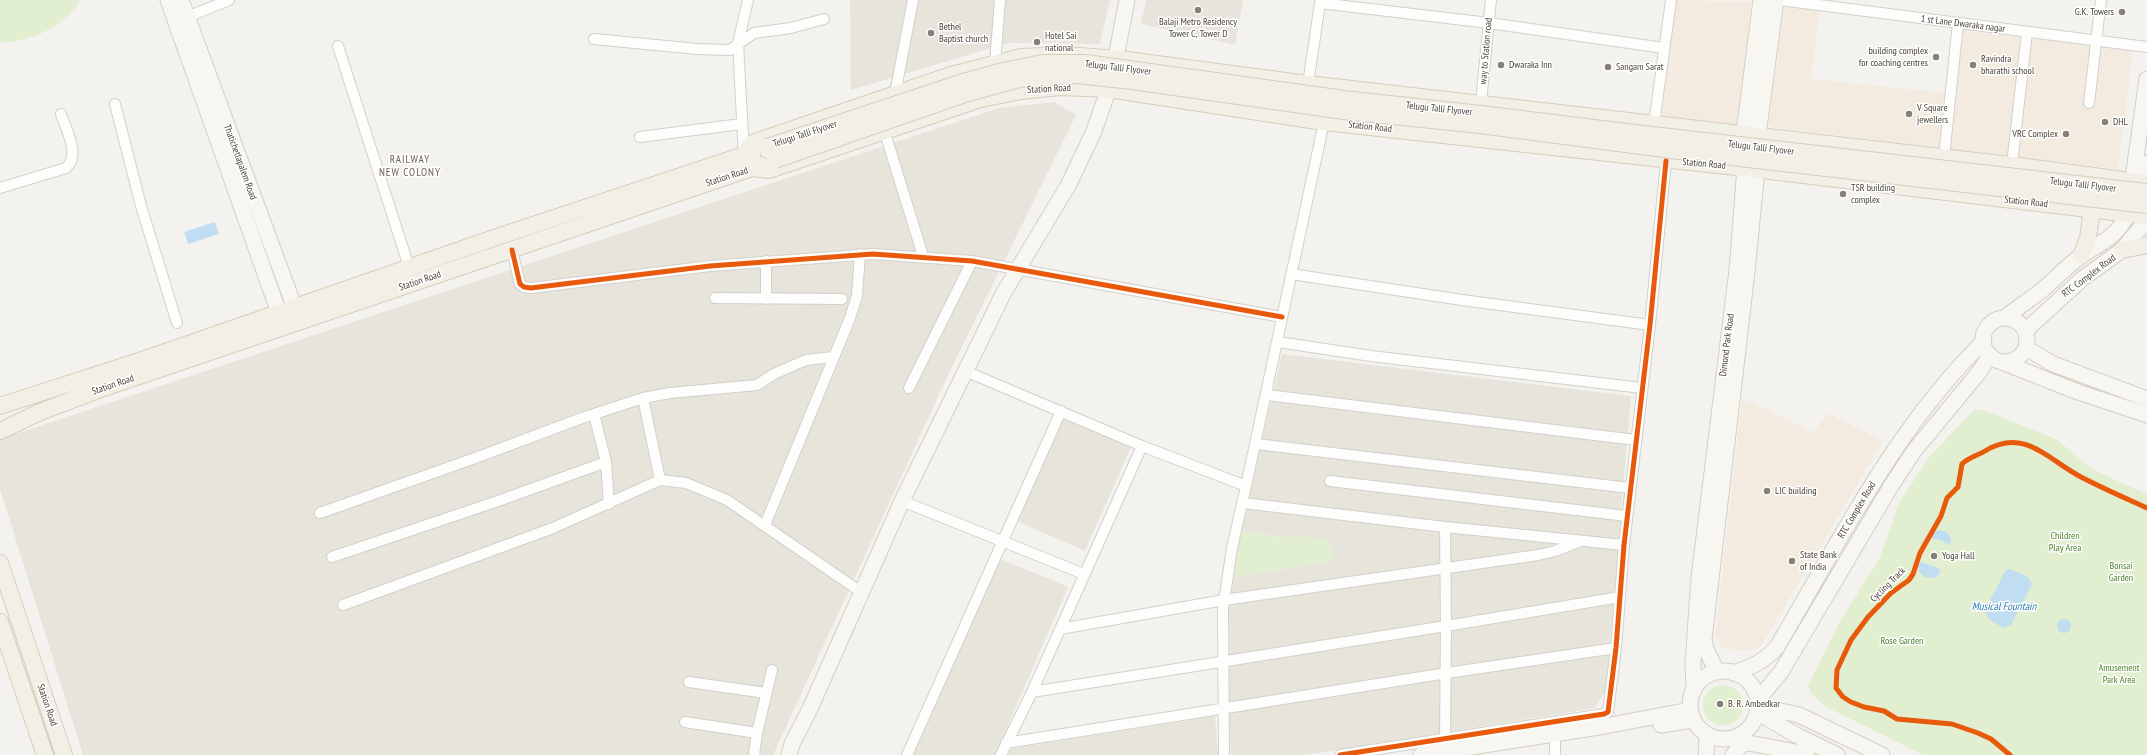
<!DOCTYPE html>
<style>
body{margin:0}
canvas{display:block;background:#f4f2ee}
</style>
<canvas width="2147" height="755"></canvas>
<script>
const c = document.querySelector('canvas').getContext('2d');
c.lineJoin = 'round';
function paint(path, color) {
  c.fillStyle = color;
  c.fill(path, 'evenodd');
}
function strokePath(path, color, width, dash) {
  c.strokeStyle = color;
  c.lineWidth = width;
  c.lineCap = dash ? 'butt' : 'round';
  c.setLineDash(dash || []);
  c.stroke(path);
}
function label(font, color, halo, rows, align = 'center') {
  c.font = font + ' "PT Sans Narrow",sans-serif';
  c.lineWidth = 3;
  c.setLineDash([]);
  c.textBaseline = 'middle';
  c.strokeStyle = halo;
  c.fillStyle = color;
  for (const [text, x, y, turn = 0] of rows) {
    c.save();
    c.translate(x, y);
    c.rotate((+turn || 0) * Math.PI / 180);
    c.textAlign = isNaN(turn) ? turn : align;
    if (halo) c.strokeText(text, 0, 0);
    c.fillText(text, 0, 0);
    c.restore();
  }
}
const residential = new Path2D(`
 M850 0H1110L1100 44 1008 43 851 90Z
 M1146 0H1243L1235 45 1141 24Z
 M1054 102 1076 115 949 373 773 755H83L0 489V439L999 108Z
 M1282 354 1631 396 1606 690 1595 708 1305 755H1231L1227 713 1229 609 1234 577 1331 562 1286 538 1241 531Z
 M1064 415 1132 445 1085 551 1017 521Z
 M1000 559 1068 587 995 755H913Z
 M1215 716 1218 755H1002L1003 750Z`);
const commercial = new Path2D(`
 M1676 0 1752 2 1737 126 1661 116Z
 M1784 6 1820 11 1811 79 1948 93 1941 148 1768 127Z
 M1961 30 2133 51 2118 169 1947 149Z
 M1742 398 1814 432 1827 413 1883 441 1762 645 1749 651 1722 648 1715 636Z`);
const green = new Path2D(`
 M0 0H80C64 28 31 41 0 43Z
 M1974 410H1984L2056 439 2093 470 2147 494V755H1924L1826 707 1811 693 1808 686 1841 620 1880 557 1899 503 1929 457Z
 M1241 531 1285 538 1287 535 1330 540 1331 562 1234 577Z
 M1703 705a20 20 0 1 1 40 0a20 20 0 1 1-40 0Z`);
const water = new Path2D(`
 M215 222 219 234 188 244 184 232Z
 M1939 530 1947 532 1951 538 1950 545 1938 539H1932V533Z
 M1921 562 1940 569 1939 574 1934 578 1925 577 1919 572 1918 565Z
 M2010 569 2028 577 2032 584 2011 625 2004 628 1988 619 1985 610 2006 570Z
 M2057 626a7 7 0 1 1 14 0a7 7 0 1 1-14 0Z`);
const street = new Path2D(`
 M1780 0 2147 47
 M187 17 229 0
 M594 39 697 49 730 50 754 33 791 28 824 19
 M338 46 409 267
 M995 63 1000 0
 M1308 84 1320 3 1489 23 1664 48
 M895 94 913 0
 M1481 102 1491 0
 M2089 103 2101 0
 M115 104 141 206 177 323
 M1654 124 1671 0
 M885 133 923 256
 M640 137 741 124
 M744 155 738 43 748 0
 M1944 157 1958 23
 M2012 165 2027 32
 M0 188 66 168C81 155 66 130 61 114
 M512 250 520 284 524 287 531 288 710 266 873 254 972 261 1282 317
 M766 261V299
 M1291 274 1462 300 1650 325
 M715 298 842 299
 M1278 342 1371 356 1642 388
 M965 371 1142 446 1246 486 1232 548 1223 608 1224 755
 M909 388 972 261
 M1267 395 1636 440
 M643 398 660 480
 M594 414 606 462 609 504
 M1256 444 1630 488
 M1142 446 1032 692 1446 626 1445 739
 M1330 481 1627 516
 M1246 486 1324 122
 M902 501 1084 574
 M1243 503 1445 527 1624 545
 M320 513 478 457 582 418 643 398 670 393 757 385 774 374 806 360 833 357
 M765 525 850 318 857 296 860 254
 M1445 527 1446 626 1620 597
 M332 557 498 501 606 462
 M343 605 553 528 660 480 686 483 727 500 861 592
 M1060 629 1224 600 1538 555 1555 551 1580 541
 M689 682 766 693
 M685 722 757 733
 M1555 734V755
 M1006 743 1447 673 1616 648
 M754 755 757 733 772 670
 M907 755 1061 411
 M1001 755 1032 692
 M1340 755 1604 714 1608 712 1616 648 1624 545 1650 325 1666 161`);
const secondary = new Path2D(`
 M168 0 279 313 287 320
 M181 0 290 295 294 307 293 319
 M2004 318C2016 309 2029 300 2041 291 2054 280 2067 266 2081 256 2101 242 2116 238 2128 214L2147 79
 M1983 340a22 22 0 1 1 44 0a22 22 0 1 1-44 0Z
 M2025 331 2082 279 2122 250 2141 227 2147 216V163
 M2026 348 2053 364 2147 399
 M2002 362 2078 392 2147 415
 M1690 705a34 34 0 1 1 68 0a34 34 0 1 1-68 0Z
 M1717 672 1706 649 1704 639 1747 272 1757 169 1758 135 1776 0
 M1733 673C1751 667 1764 662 1777 647 1839 542 1895 428 1984 341
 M1694 690 1693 663 1699 578 1737 270 1745 168 1744 133 1761 0
 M1757 701 1781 672 1891 486 1914 451 1980 371 1990 355
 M1758 706 1799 715 1882 755
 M1757 712 1796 735 1837 755
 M1661 725 1693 720
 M789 755 792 744 809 711 902 501 989 323 1003 294 1069 184 1094 131 1119 59 1117 52 1127 0
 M1421 755 1605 726 1690 710
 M1706 755 1707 735
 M1733 755 1742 744 1749 743 1807 754`);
const primary = new Path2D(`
 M744 155 752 143 951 75 1021 57 1066 55 1119 59 1308 84 2019 166 2147 183
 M752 168 769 170 981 99 1021 91 1060 87 1108 89 1324 122 1745 168 2147 216
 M2122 250 2147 245
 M2081 256 2088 238 2092 209
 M0 406 139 361 497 237 753 152
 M0 431 40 412 98 390 761 165
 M0 563 64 755
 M0 622 45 755`);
const primaryBridge = new Path2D(`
 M767 147 963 82 1003 71 1042 63H1086L1344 99 1481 114 1618 131 2147 192
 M775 160 965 94 1019 79 1077 75 1132 81 1344 111 1480 125 1679 151 2147 205`);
const cycleway = new Path2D(`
 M512 250 520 284 524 287 531 288 710 266 873 254 972 261 1282 317
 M1340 755 1604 714 1608 712 1616 648 1624 545 1650 325 1666 161
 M2010 755 1991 739 1978 733 1952 724 1897 719 1884 711 1864 707 1851 702 1843 697 1836 688 1837 670 1851 640 1868 617 1891 593 1909 580 1913 574 1920 553 1941 516 1947 498 1958 487 1962 464C1969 457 1977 456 1985 451 2025 427 2048 460 2081 477 2102 488 2125 498 2147 508`);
const markers = [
 [1198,10,4,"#868178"],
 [2122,12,4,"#868178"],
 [931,33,4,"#868178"],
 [1037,42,4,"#868178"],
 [1936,57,4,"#868178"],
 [1501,65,4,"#868178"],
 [1973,65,4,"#868178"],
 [1608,67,4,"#868178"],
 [1909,114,4,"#868178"],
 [2105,122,4,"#868178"],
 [2066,134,4,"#868178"],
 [1843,194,4,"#868178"],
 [1767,491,4,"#868178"],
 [1934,556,4,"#868178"],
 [1792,561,4,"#868178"],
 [1720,704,4,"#868178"]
];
const poiNames = [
 ["G.K. Towers",2114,12,"right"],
 ["Balaji Metro Residency",1198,22,"center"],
 ["Tower C, Tower D",1198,34,"center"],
 ["Bethel",939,27],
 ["Baptist church",939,39],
 ["Hotel Sai",1045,36],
 ["national",1045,48],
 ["building complex",1928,51,"right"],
 ["for coaching centres",1928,63,"right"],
 ["Ravindra",1981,59],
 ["bharathi school",1981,71],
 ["Dwaraka Inn",1509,65],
 ["Sangam Sarat",1616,67],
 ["V Square",1917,108],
 ["jewellers",1917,120],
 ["DHL",2113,122],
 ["VRC Complex",2058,134,"right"],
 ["TSR building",1851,188],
 ["complex",1851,200],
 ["LIC building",1775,491],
 ["State Bank",1800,555],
 ["of India",1800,567],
 ["Yoga Hall",1942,556],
 ["B. R. Ambedkar",1728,704]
];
const streetNames = [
 ["1 st Lane Dwaraka nagar",1963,24,7],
 ["way to Station road",1486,51,-85],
 ["Telugu Talli Flyover",1118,68,7],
 ["Station Road",1049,89,-3],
 ["Telugu Talli Flyover",1439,109,6],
 ["Station Road",1370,127,6],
 ["Telugu Talli Flyover",805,134,-18],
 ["Telugu Talli Flyover",1761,148,7],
 ["Thatichetlapalem Road",240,162,70],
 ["Station Road",1704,164,5],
 ["Station Road",727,177,-18],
 ["Telugu Talli Flyover",2083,185,7],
 ["Station Road",2026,202,6],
 ["RTC Complex Road",2089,276,-37],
 ["Station Road",420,281,-19],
 ["Dimond Park Road",1727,345,-83],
 ["Station Road",113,385,-19],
 ["RTC Complex Road",1857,510,-59],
 ["Cycling Track",1888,585,-45],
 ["Station Road",47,705,71]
];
const parkNames = [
 ["Children",2065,536],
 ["Play Area",2065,548],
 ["Bonsai",2121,566],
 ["Garden",2121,578],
 ["Rose Garden",1902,641],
 ["Amusement",2119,668],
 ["Park Area",2119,680]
];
const neighbourhoodNames = [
 ["RAILWAY",410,160],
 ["NEW COLONY",410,173]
];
const waterNames = [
 ["Musical Fountain",2004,607]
];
paint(residential, '#e7e4dc');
paint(commercial, '#f3ebdf');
paint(green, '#e1eecf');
paint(water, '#c0ddf1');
strokePath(street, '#d2d0cb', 12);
strokePath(secondary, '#d3cfc5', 17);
strokePath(primary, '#d6cebb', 18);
strokePath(street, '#fdfdfc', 10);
strokePath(secondary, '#f7f6f1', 15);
strokePath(primary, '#f2efe6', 16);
strokePath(primaryBridge, '#d6cebb', 18, []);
strokePath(primaryBridge, '#f2efe6', 16);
strokePath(cycleway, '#e8590c', 5);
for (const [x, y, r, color] of markers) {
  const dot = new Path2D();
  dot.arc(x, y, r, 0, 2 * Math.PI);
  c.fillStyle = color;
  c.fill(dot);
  strokePath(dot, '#fff', 1.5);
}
label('10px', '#4b4439', '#fff', poiNames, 'left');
label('10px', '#4b4439', '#fff', streetNames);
label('10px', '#4a7f2a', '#fff', parkNames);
c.letterSpacing = '1px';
label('11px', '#6e6250', '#fff', neighbourhoodNames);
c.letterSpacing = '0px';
label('italic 11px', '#2e7ab2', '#fff', waterNames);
</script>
